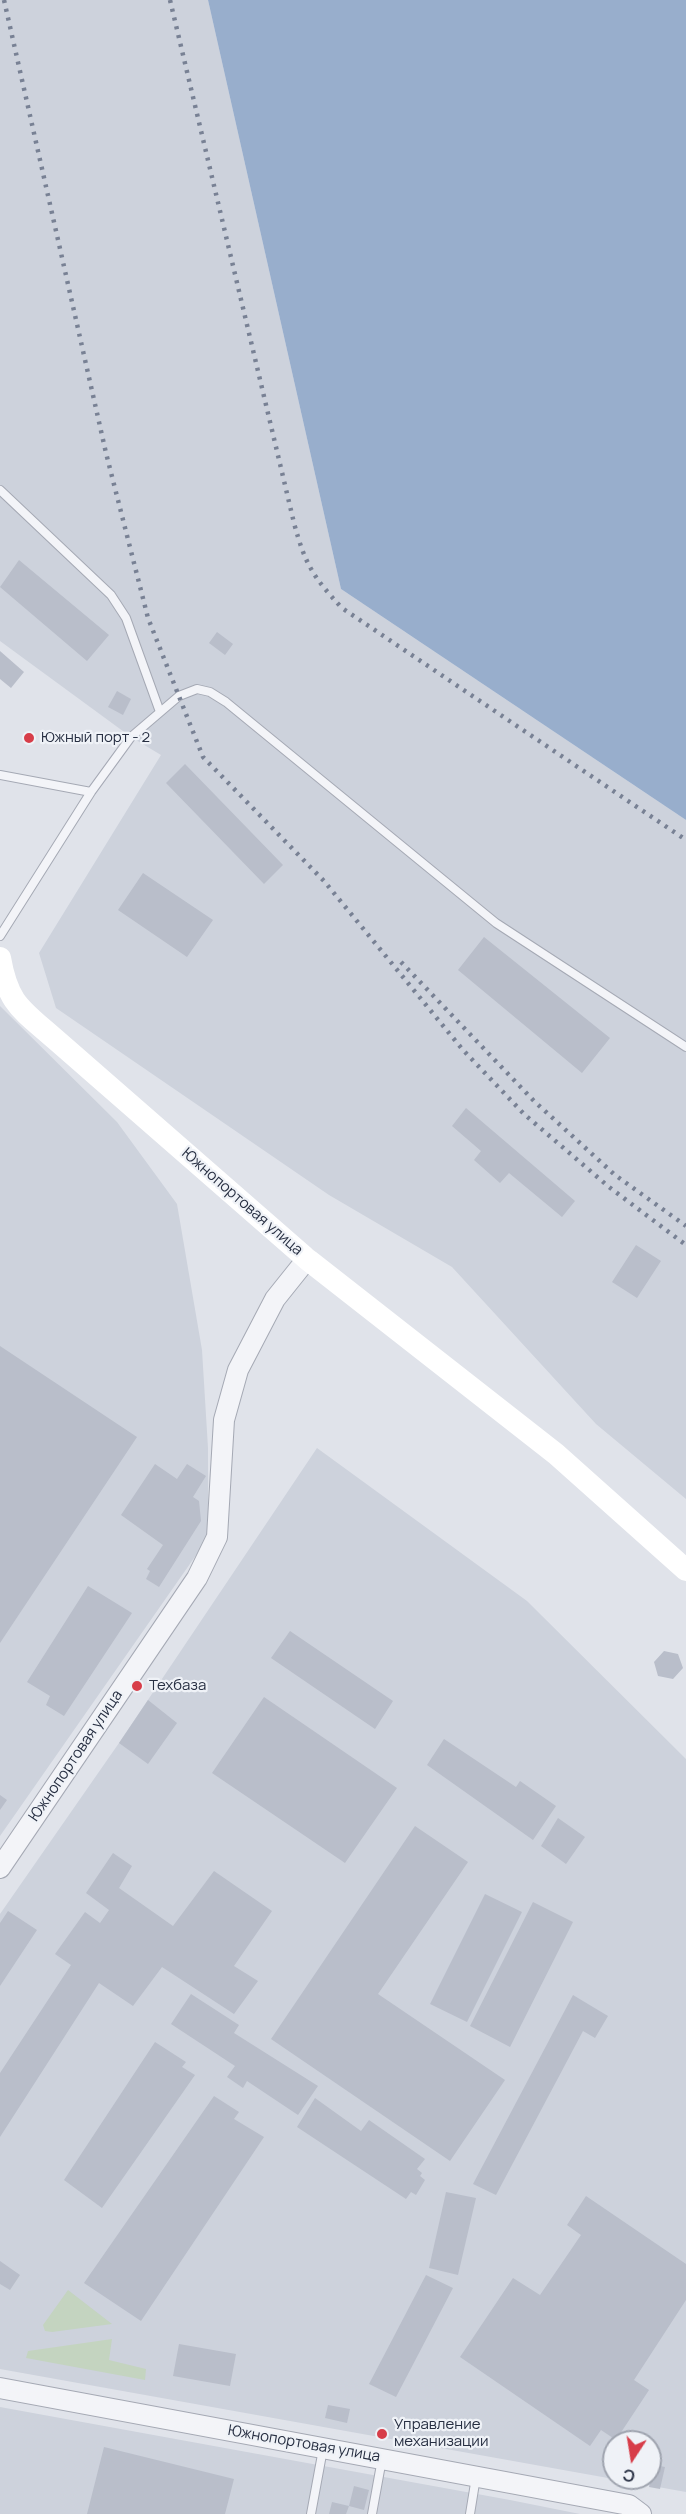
<!DOCTYPE html>
<meta charset="utf-8">
<style>
body{margin:0}
#map{position:relative;width:686px;height:2514px;overflow:hidden;background:#e0e3ea;font-family:Manrope,sans-serif}
canvas{display:block}
.north{position:absolute;left:602px;top:2430px;width:60px;height:60px;box-sizing:border-box;background:#eff2f7;border:2px solid #9fa4af;border-radius:50%;rotate:192deg;font-size:16px;font-weight:700;line-height:24px;text-align:center;color:#272f42}
.north::after{content:'';display:block;margin:auto;width:21px;height:27px;background:#d73d49;clip-path:polygon(50% 0,100% 100%,50% 72%,0 100%)}
</style>
<div id="map">
<canvas width="686" height="2514"></canvas>
<div class="north">С</div>
</div>
<script>
const c = document.querySelector('canvas').getContext('2d');
c.lineJoin = 'round';
function paint(path, color) {
  c.fillStyle = color;
  c.fill(path, 'evenodd');
}
function strokePath(path, color, width, dash) {
  c.strokeStyle = color;
  c.lineWidth = width;
  c.lineCap = dash ? 'butt' : 'round';
  c.setLineDash(dash || []);
  c.stroke(path);
}
function label(font, color, halo, rows, align = 'center') {
  c.font = font + ' Manrope,sans-serif';
  c.lineWidth = 4.5;
  c.setLineDash([]);
  c.textBaseline = 'middle';
  c.strokeStyle = halo;
  c.fillStyle = color;
  for (const [text, x, y, turn = 0] of rows) {
    c.save();
    c.translate(x, y);
    c.rotate((+turn || 0) * Math.PI / 180);
    c.textAlign = isNaN(turn) ? turn : align;
    if (halo) c.strokeText(text, 0, 0);
    c.fillText(text, 0, 0);
    c.restore();
  }
}
const built = new Path2D(`
 M0 0H208L341 589 686 820V1499L596 1424 452 1267 329 1195 56 1008 39 953 161 755 131 737 0 641Z
 M0 1006 117 1122 177 1204 202 1350 208 1448V1538L0 1836Z
 M317 1448 527 1601 686 1759V2492L0 2369V1914L119 1743ZM614 2442H650V2478H614Z
 M0 2407 510 2500 580 2514H0Z`);
const green = new Path2D(`
 M68 2290 112 2324 52 2332 45 2331 43 2325Z
 M112 2339 109 2360 146 2369 145 2380 26 2358 28 2351Z`);
const water = new Path2D(`
 M208 0H686V820L341 589Z`);
const building = new Path2D(`
 M19 560 109 635 87 661 0 587Z
 M217 632 233 644 225 655 209 643Z
 M0 651 24 672 11 688 0 679Z
 M117 691 131 699 123 715 108 707Z
 M185 764 283 865 264 884 166 783Z
 M143 873 213 920 187 957 118 910Z
 M484 937 610 1038 582 1073 458 970Z
 M466 1108 575 1201 562 1217 509 1173 500 1183 474 1160 481 1151 452 1126Z
 M636 1245 661 1261 637 1298 612 1282Z
 M0 1346 137 1437 0 1643Z
 M155 1464 177 1479 187 1464 206 1476 193 1497 199 1501 201 1521 159 1587 146 1579 150 1571 147 1569 163 1545 121 1515Z
 M88 1586 132 1613 64 1716 46 1705 50 1696 27 1682Z
 M290 1631 393 1701 375 1729 271 1658Z
 M664 1651 678 1654 683 1668 673 1679 658 1676 654 1662Z
 M264 1697 397 1788 345 1863 212 1773Z
 M148 1700 177 1723 148 1764 119 1743Z
 M444 1739 516 1787 520 1781 556 1806 533 1840 427 1765Z
 M0 1795 7 1800 0 1810Z
 M558 1818 585 1837 566 1864 541 1846Z
 M415 1826 468 1862 378 1994 505 2080 450 2161 271 2039Z
 M113 1853 132 1866 119 1888 173 1926 214 1871 272 1911 234 1966 258 1981 234 2014 162 1967 133 2006 99 1983 0 2137V2073L71 1965 55 1954 85 1912 100 1923 109 1910 86 1893Z
 M485 1894 522 1912 467 2022 430 2004Z
 M533 1902 573 1922 510 2047 470 2026Z
 M8 1911 37 1930 0 1986V1923Z
 M191 1994 239 2025 234 2033 318 2086 298 2115 247 2081 243 2088 227 2077 235 2066 171 2024Z
 M573 1995 608 2016 595 2038 583 2031 496 2195 473 2184Z
 M155 2042 186 2062 182 2067 195 2075 102 2208 64 2180Z
 M214 2096 239 2112 234 2119 264 2137 141 2321 84 2283Z
 M315 2098 361 2131 369 2120 425 2159 417 2169 422 2173 420 2176 425 2180 416 2195 411 2192 406 2199 297 2127Z
 M446 2192 476 2198 458 2275 429 2268Z
 M586 2196 686 2264V2300L634 2380 649 2390 616 2440 601 2430 590 2446 460 2357 513 2278 540 2295 581 2235 567 2225Z
 M0 2261 20 2275 10 2290 0 2284Z
 M426 2275 453 2288 396 2397 369 2384Z
 M179 2344 236 2354 230 2386 173 2376Z
 M328 2405 350 2409 347 2423 325 2418Z
 M104 2447 234 2479 225 2514H87Z
 M650 2464 665 2467 660 2489 649 2487 650 2483 635 2480V2478H650Z
 M354 2486 369 2490 364 2510 349 2506Z
 M332 2502 349 2506 346 2514H329Z`);
const service = new Path2D(`
 M0 490 111 595 126 618 160 712
 M0 775 91 792 131 737 179 696 197 689 210 692 226 702 496 923 686 1047
 M0 936 91 792
 M311 2514 323 2449
 M372 2514 382 2459
 M470 2514 476 2477`);
const tertiary = new Path2D(`
 M0 1868 197 1578 217 1537 224 1420 238 1370 275 1299 307 1259
 M0 2388 629 2505 641 2514`);
const secondary = new Path2D(`
 M0 958C8 1004 21 1009 55 1039L307 1259 556 1454 686 1570`);
const rail = new Path2D(`
 M4 0 106 453 148 618 203 757 324 881 463 1050 524 1114 609 1187 686 1245
 M170 0 294 523C305 564 313 577 342 608L686 840
 M401 962 534 1101 615 1175 686 1226`);
const markers = [
 [29,738,6,"#d73d49"],
 [137,1686,6,"#d73d49"],
 [382,2434,6,"#d73d49"]
];
const poiNames = [
 ["Южный порт - 2",41,738],
 ["Техбаза",149,1686],
 ["Управление",394,2425],
 ["механизации",394,2442]
];
const streetNames = [
 ["Южнопортовая улица",242,1202,41],
 ["Южнопортовая улица",76,1756,-56],
 ["Южнопортовая улица",304,2444,10]
];
paint(built, '#cdd2dc');
paint(green, '#c4d4c0');
paint(water, '#98aecc');
paint(building, '#b9beca');
strokePath(service, '#a5a9b4', 10);
strokePath(tertiary, '#a5a9b4', 22);
strokePath(service, '#f3f4f8', 8);
strokePath(tertiary, '#f3f4f8', 20);
strokePath(secondary, '#fff', 22);
strokePath(rail, '#788194', 4.5, [3, 6]);
for (const [x, y, r, color] of markers) {
  const dot = new Path2D();
  dot.arc(x, y, r, 0, 2 * Math.PI);
  c.fillStyle = color;
  c.fill(dot);
  strokePath(dot, '#eff2f7', 2);
}
label('15px', '#272f42', '#eff2f7', poiNames, 'left');
label('15px', '#272f42', '#eff2f7', streetNames);
</script>
